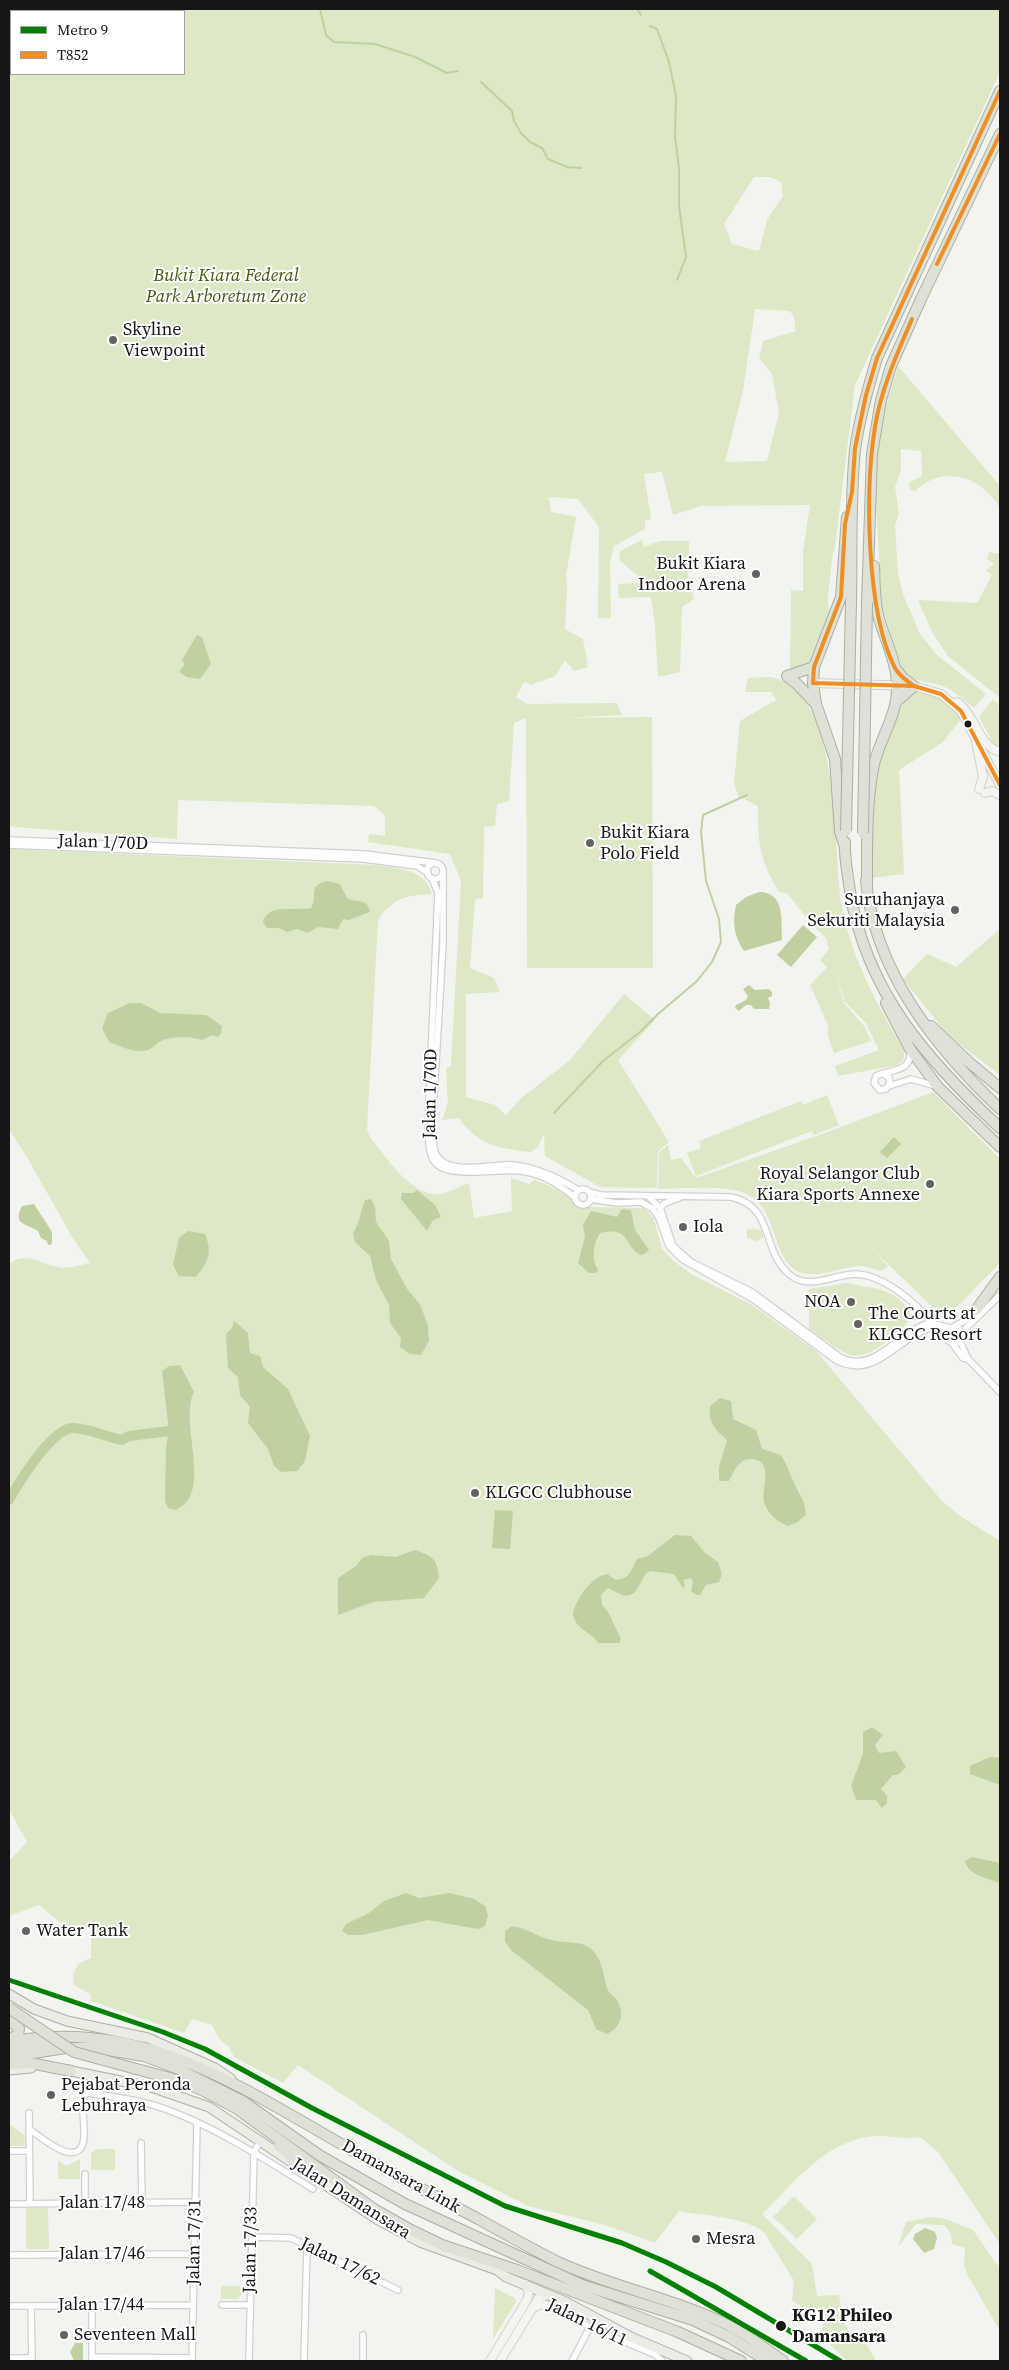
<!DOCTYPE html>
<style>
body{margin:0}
#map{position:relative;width:1009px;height:2370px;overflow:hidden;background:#f2f4ef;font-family:"Source Serif 4",serif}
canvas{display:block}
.frame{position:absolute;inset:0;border:10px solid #161714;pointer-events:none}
.legend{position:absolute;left:10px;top:10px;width:175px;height:65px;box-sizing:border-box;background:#fff;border:1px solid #a2a2a1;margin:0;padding:6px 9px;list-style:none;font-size:15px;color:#161714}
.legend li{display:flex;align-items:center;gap:10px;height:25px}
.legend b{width:25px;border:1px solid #a2a2a1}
</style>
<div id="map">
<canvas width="1009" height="2370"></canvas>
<div class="frame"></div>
<ul class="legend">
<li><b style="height:6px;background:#008000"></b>Metro 9</li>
<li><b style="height:6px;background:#ef8e25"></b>T852</li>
</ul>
</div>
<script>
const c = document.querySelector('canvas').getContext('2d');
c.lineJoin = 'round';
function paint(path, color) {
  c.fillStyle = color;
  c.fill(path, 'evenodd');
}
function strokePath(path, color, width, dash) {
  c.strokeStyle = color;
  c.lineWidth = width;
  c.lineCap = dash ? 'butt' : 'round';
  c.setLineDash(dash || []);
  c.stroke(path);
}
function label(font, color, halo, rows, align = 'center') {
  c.font = font + ' "Source Serif 4",serif';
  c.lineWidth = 4;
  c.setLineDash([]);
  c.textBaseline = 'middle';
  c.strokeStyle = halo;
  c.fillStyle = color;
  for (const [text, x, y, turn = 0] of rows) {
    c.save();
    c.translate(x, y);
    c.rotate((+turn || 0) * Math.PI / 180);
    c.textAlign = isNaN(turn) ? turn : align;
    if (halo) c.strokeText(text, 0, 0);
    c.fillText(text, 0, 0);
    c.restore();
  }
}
const green = new Path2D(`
 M9 9H1000V72L855 385 834 554 833 551 828 596 829 617 811 667 790 669 791 590 803 591V551L810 505 701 506 673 515 662 472 644 474 651 519 645 521V529L614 546 610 562 611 618H598L599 527 578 499 549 497 551 512 576 517 566 575 567 589 565 629 583 639 588 667 574 671 565 660 555 676 531 685 524 682 516 697 527 704 617 703 622 715 563 718 652 717 653 968H527L526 718 514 723 509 801 497 804 495 826 484 827 483 898 475 899 470 968 494 978 500 992 466 994V1097L495 1105 506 1115 520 1099 570 1060 624 994 655 1020 618 1060 669 1142 658 1151 657 1188 600 1187 545 1156 544 1134 538 1147 531 1152C501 1149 477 1145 459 1118L442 1120 448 1103 446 1069 451 1066 461 881 450 854 368 842 369 834 385 836V815L374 806 178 800 177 839 14 827 9 825ZM11 11H184V74H11ZM754 177H770L781 182 783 196 767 220 759 251 732 244 724 224ZM755 309 790 311 794 317 796 331 763 341 759 358 772 374 779 413 767 461 725 462 743 391Z
 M898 366 1000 486V508C982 477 943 463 915 491L910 489 909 482 922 476 921 451 901 449V470L895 487 899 513 895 526 898 575 904 597 920 634 937 655 986 694 974 708C965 701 955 692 945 687 929 680 913 684 902 669L882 607 875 484 880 427Z
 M642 540 644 547 660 541H689L688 574 694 599 682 607 680 672 658 677 655 625 651 597 619 598 618 584 639 583 638 576 620 561 619 552Z
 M989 552 998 554 1000 552V698L948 656 932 632 918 600 977 603 992 575 986 571 994 564 987 559Z
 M748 678C756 678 767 676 775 678 843 697 832 851 842 908 852 959 878 1007 904 1050V1059L898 1065 838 1076 835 1066 879 1050 866 1023 845 1002 835 971 844 1003 864 1026 871 1041 834 1053 828 1036V1025L810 985 827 967 820 960 829 949 826 938 811 924 788 894 779 892C759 859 758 843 758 806L738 796 734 783 740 721 776 700 771 692H745Z
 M916 692C942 692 947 699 961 719L943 742 899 770 904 874 871 878 873 805 882 751 903 703Z
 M993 699 1000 706V749L994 745 979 717Z
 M9 849 375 865C398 868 425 869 432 894 407 895 392 898 378 920L367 1130 370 1137C386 1157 411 1197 440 1194 449 1193 460 1186 469 1183L474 1218 512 1211 511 1178 529 1184 535 1180 563 1192 581 1207 644 1208 654 1219 662 1249 675 1262 691 1274 752 1305 817 1352 942 1501 960 1516 1000 1541V2244L938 2152 920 2137C905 2140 892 2136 878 2136 827 2138 796 2181 762 2214L812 2264 817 2296 839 2295C842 2312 844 2341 865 2342L876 2361H847L819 2334 823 2327V2322L792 2300 794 2281 764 2232C742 2216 705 2216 679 2211L655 2243 605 2225 528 2206 458 2171 298 2065 283 2083 234 2057 229 2047 220 2040 212 2025 192 2019 184 2033 91 2001 90 1994 74 1985 73 1975 78 1964 91 1958V1927L71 1931 39 1905 9 1916V1861L27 1842 9 1809V1264C26 1250 44 1266 62 1268 71 1268 82 1265 90 1263L72 1237 27 1157 9 1129Z
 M1000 929V1075L947 1034 903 979 927 954 956 967Z
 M933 1092 1000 1159V1263L945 1319 866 1243 888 1266 881 1271C874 1269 866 1266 859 1266 841 1267 821 1278 803 1273 771 1265 780 1212 749 1195 728 1184 683 1189 658 1189L659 1152 668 1145 671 1160 681 1158 696 1178 825 1133Z
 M827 1095 839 1125 814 1135 812 1131 696 1176 687 1153 701 1148 699 1141 801 1101 803 1105Z
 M749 1229 762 1230 763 1238 757 1241 747 1238V1230Z
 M847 1283C874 1289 901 1288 912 1318 899 1332 868 1363 848 1354 834 1348 821 1337 809 1329V1289Z
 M9 2124 25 2136 24 2146H9Z
 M98 2149H115V2170H91V2153Z
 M80 2159V2179H58V2160L66 2166Z
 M794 2196 817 2219 797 2239 773 2217Z
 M26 2208H48L49 2249H26Z
 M932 2217 945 2219 973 2230 1000 2269V2331L967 2274 964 2265 965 2248 952 2244 951 2234 944 2225 916 2224 898 2247 906 2222Z
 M221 2286H243V2293L238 2299H221Z
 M495 2288 515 2298 516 2302 493 2339Z`);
const water = new Path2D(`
 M197 635 202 637 211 664 200 679 187 677 179 672 185 664 182 660Z
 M328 881 340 884 347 898C358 904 367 897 370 912L349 920 343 919 338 929 318 927 308 933 297 929 287 932 279 928H267L263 922C268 902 295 912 311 908 319 896 306 885 328 881Z
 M759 892C786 892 781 922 782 940L744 951C734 936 732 923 736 905L746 897Z
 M803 925 817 937 791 967 777 955Z
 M749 985 755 990 769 989 772 992V996L768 998 770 1003 769 1009H754L751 1005H746L739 1011 735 1008 736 1005 746 1000 748 996 743 989Z
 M130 1003H141L160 1013 206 1015 222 1026 221 1033 218 1037 212 1035 202 1040C190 1036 176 1036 163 1040 156 1042 153 1050 144 1051 132 1052 120 1046 109 1042L102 1028 108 1013Z
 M894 1137 901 1144 887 1158 880 1152Z
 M417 1190 435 1205 441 1217 433 1220 427 1231 401 1199 402 1193H413Z
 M371 1199 375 1207 376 1222 389 1241 391 1259 407 1289 420 1304 428 1326 429 1341 421 1355 410 1354 400 1347 401 1338 390 1323 389 1305 376 1280 370 1256 355 1242 353 1233C360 1223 360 1212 365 1200Z
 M34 1204 52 1232V1244L48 1245 47 1241 41 1238 38 1231C26 1223 12 1225 22 1206Z
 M622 1209 631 1210 635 1230 649 1250 645 1254 640 1255C623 1244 630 1226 600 1233 593 1244 591 1258 598 1270L596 1273H589L578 1263 585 1237 583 1225 591 1211 617 1217Z
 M188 1231 205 1234C213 1254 208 1261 196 1277L179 1276 173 1265 179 1238Z
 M234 1321 248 1333 250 1353 260 1356 263 1367 288 1389 310 1436 305 1461 297 1471 281 1472 274 1466 268 1449 248 1423 250 1407 240 1395 238 1377 228 1368 226 1334 232 1328Z
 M180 1365 194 1392C178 1423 215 1495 175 1510L168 1508 165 1501 166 1447 169 1431 162 1371 169 1366Z
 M720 1398 731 1401 733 1419 756 1430 762 1449 781 1455C787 1465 790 1474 795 1485 801 1499 804 1497 806 1515L796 1523 787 1526C778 1521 769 1515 765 1505 759 1492 776 1461 752 1459 739 1458 734 1471 729 1481H719V1467L727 1440C715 1429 708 1423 710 1406Z
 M495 1510 513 1511 510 1549 492 1548Z
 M675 1535 691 1536 704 1552 718 1562 722 1574 719 1582 706 1585 700 1595H697L691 1591 693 1582 691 1578 683 1580 685 1586 683 1588 674 1574 650 1571C639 1576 640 1600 622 1595 617 1593 613 1590 608 1588L601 1595 602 1605 608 1612 621 1639 619 1643H598C591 1631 577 1631 573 1615 574 1601 592 1576 607 1574L616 1580C631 1578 631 1570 637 1559L648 1556Z
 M415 1550C433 1556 437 1559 439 1578L424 1598 373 1602 338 1615V1578L356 1566 362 1558 371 1555 396 1557Z
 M872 1727 883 1735 875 1745 879 1753 896 1751 906 1767 898 1775H893L881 1789 887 1796V1803L882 1808 876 1800H856L851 1786 863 1754V1732Z
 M990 1757 1000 1758V1785L970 1774V1766Z
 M972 1857 1000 1863V1883C987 1878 969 1876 965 1861Z
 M406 1893 419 1898 450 1893 474 1899 485 1906 488 1915 485 1926 478 1929 428 1920 362 1935H348L342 1931 346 1924 369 1913 384 1901Z
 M512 1926C528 1928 540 1939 556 1941 566 1943 581 1941 590 1948 604 1960 602 1975 608 1990 610 1995 616 1997 618 2002 625 2015 620 2028 607 2034L596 2029 588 2010 511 1950 505 1941V1931Z
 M925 2228 935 2232 937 2238 934 2249 924 2253 913 2239 915 2234Z
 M75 2343H83V2361H74L70 2352Z`);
const stream = new Path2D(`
 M320 9 326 35 334 42 375 44 415 57 447 73 458 71
 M637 9 641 15
 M650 26 657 29 669 62 676 96 675 137 679 168V206L686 257 677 280
 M481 82 512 111 514 121 521 133 530 142 542 148 548 159 567 167 581 168
 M554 1113 603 1061 640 1032 658 1014 697 981 712 962 721 942 719 919 706 881 701 832 703 815 747 795`);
const river = new Path2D(`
 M9 1500C19 1482 51 1430 72 1428 86 1427 108 1438 122 1440L129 1436 169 1431`);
const street = new Path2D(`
 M9 840 365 854 436 863
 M9 845 364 859 417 866 428 873
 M427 871a8 8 0 1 1 16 0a8 8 0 1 1-16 0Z
 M443 873V945L432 1129C433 1137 433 1145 435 1152 444 1178 495 1163 514 1165 537 1168 559 1178 578 1190
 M432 878 438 893 428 1127C429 1138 428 1152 434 1161 446 1180 499 1168 520 1171 540 1173 559 1184 574 1197
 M883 1074 889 1077 890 1083 886 1089 880 1090 874 1083 876 1076C889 1069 912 1073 910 1051
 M889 1086 911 1079 936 1086
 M575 1197a8 8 0 1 1 16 0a8 8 0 1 1-16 0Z
 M589 1192 601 1195 731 1197C776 1207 760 1250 790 1275 810 1291 834 1274 856 1274 882 1275 917 1302 931 1323
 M648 1196 660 1208 673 1246 691 1262 752 1292 841 1358C874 1373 895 1336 924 1325L931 1323 950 1328
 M590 1199 617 1203 641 1202 653 1209 659 1218 669 1246 682 1259 753 1299 836 1360C874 1380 894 1342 927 1329H935L946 1334
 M660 1208 665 1203 679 1198
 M953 1327 966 1320 977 1309
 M946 1335a8 8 0 1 1 16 0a8 8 0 1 1-16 0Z
 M962 1332 1000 1295
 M960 1341 968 1359 1000 1392
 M952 1343 963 1358 968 1359
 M29 2113 30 2204
 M29 2129C41 2137 80 2172 84 2138 85 2124 81 2109 84 2095L88 2093C115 2097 142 2100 168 2110 219 2129 266 2160 313 2189
 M141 2143 142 2203
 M9 2151H29
 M85 2174V2203
 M9 2204 195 2202
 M252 2237 291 2238 398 2290
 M9 2255 194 2254
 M545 2304 590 2327 656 2355 662 2361
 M92 2305V2361
 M222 2305H250
 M9 2306 193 2305
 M31 2306 32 2361
 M92 2357 192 2358
 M9 2358H32
 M192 2361 197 2123
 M249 2361 254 2152 261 2140
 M304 2361 307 2245
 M363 2361V2335
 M572 2361 590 2327`);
const secondary = new Path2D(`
 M813 683 914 686 941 694 961 711 1000 785
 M957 702C975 714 979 747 1000 752
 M976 742 983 777 979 789
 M985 793 992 791 1000 795
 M533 2308 541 2304 548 2306
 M490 2361 527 2300 529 2291 525 2284
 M500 2361 538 2299 541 2296 549 2295`);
const primary = new Path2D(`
 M9 1994 34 2009 67 2021 148 2038 215 2068 231 2079
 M9 2070 31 2068
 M66 2070 151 2087 209 2107 378 2220 420 2242 497 2270 506 2277 566 2302 633 2338 687 2361`);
const highway = new Path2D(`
 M851 602C852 552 850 500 855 450 859 419 868 388 877 358L1000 91
 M867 602 872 454 881 400 891 366 921 299 1000 134
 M895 668 903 678 914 686 897 701
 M787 676 797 684 815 703
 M787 676 814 667
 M845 842C844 858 848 875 850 891 866 992 928 1061 1000 1128
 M845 847 840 832 835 759 816 704 813 683 814 667 841 597 847 517
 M866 880C874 971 936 1048 1000 1109
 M867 885C867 845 866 803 874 764 880 739 897 715 897 689 898 665 886 642 879 619 874 602 875 584 874 566
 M886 1003 910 1049 938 1087 1000 1147
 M931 1026 970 1063 1000 1088
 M976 1310 1000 1277
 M9 2020 19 2028 18 2035 9 2039
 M9 2042C139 2017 236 2084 343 2145 389 2172 435 2196 482 2221 507 2235 532 2249 558 2262 612 2287 672 2298 726 2324 747 2334 764 2348 783 2361
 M9 2049 48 2043
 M9 2057 65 2048H96L144 2056 176 2068 244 2102 319 2155 405 2204 582 2285 693 2320 729 2337 767 2361
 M9 2064 30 2063 71 2071
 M177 2080 202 2090 236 2108 374 2209 411 2230 442 2245 517 2270 678 2332 741 2361
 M279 2146 290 2155 294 2164`);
const highwayBridge = new Path2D(`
 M846 831 851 602
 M863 833 867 602
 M9 2008 74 2052 177 2080`);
const bus1 = new Path2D(`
 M1000 91 877 358 866 395 855 448 852 492 845 524 841 597 814 667 813 683 914 686 941 694 961 711 1000 785
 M937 264 1000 134
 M912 319C897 354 881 389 875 427 865 489 866 612 895 668 899 676 907 681 914 686`);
const metro1 = new Path2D(`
 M9 1980 163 2032 205 2049 312 2108 505 2206 622 2243 666 2262 716 2287 840 2361
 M650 2271 806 2361`);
const markers = [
 [113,340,5,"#636461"],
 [756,574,5,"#636461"],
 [968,724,4.5,"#161714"],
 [590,843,5,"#636461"],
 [955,910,5,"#636461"],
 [930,1184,5,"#636461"],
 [683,1227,5,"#636461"],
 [851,1302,5,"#636461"],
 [858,1324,5,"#636461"],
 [475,1493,5,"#636461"],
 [26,1931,5,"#636461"],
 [51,2095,5,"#636461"],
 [696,2239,5,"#636461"],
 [781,2326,6,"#161714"],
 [64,2335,5,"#636461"]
];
const parkNames = [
 ["Bukit Kiara Federal",226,276],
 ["Park Arboretum Zone",226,297]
];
const poiNames = [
 ["Skyline",123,330],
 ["Viewpoint",123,351],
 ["Bukit Kiara",746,564,"right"],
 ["Indoor Arena",746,585,"right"],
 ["Bukit Kiara",600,833],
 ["Polo Field",600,854],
 ["Suruhanjaya",945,900,"right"],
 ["Sekuriti Malaysia",945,921,"right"],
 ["Royal Selangor Club",920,1174,"right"],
 ["Kiara Sports Annexe",920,1195,"right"],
 ["Iola",693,1227],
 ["NOA",841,1302,"right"],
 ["The Courts at",868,1314],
 ["KLGCC Resort",868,1335],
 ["KLGCC Clubhouse",485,1493],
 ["Water Tank",36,1931],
 ["Pejabat Peronda",61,2085],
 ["Lebuhraya",61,2106],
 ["Mesra",706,2239],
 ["Seventeen Mall",74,2335]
];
const streetNames = [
 ["Jalan 1/70D",103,843,2],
 ["Jalan 1/70D",431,1094,-89],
 ["Damansara Link",401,2177,29],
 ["Jalan Damansara",351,2199,32],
 ["Jalan 17/48",102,2203],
 ["Jalan 17/31",195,2242,-89],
 ["Jalan 17/33",251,2250,-89],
 ["Jalan 17/46",102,2254],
 ["Jalan 17/62",340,2262,26],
 ["Jalan 17/44",101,2305],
 ["Jalan 16/11",587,2323,26]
];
const stopNames = [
 ["KG12 Phileo",792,2316],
 ["Damansara",792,2337]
];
paint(green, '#dce8c6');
paint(water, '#c1d0a1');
strokePath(stream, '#c1d0a1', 2);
strokePath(river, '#c1d0a1', 10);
strokePath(street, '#d0d1ce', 8);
strokePath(secondary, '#d0d1ce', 10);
strokePath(primary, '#abb0a1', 11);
strokePath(highway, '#abb0a1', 12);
strokePath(street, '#fdfdfd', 5.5);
strokePath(secondary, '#f4f5f1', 8);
strokePath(primary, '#eaece5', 9);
strokePath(highway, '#dee1d6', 10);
strokePath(highwayBridge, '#abb0a1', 12, []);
strokePath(highwayBridge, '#dee1d6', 10);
strokePath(bus1, '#ef8e25', 4);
strokePath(metro1, '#008000', 5);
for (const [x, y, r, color] of markers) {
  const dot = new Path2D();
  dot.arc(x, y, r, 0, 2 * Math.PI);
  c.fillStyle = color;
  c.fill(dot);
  strokePath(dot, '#fff', 2);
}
label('italic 18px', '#45570f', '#fff', parkNames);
label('18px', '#161714', '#fff', poiNames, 'left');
label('18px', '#161714', '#fff', streetNames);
label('bold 18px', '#161714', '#fff', stopNames, 'left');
</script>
